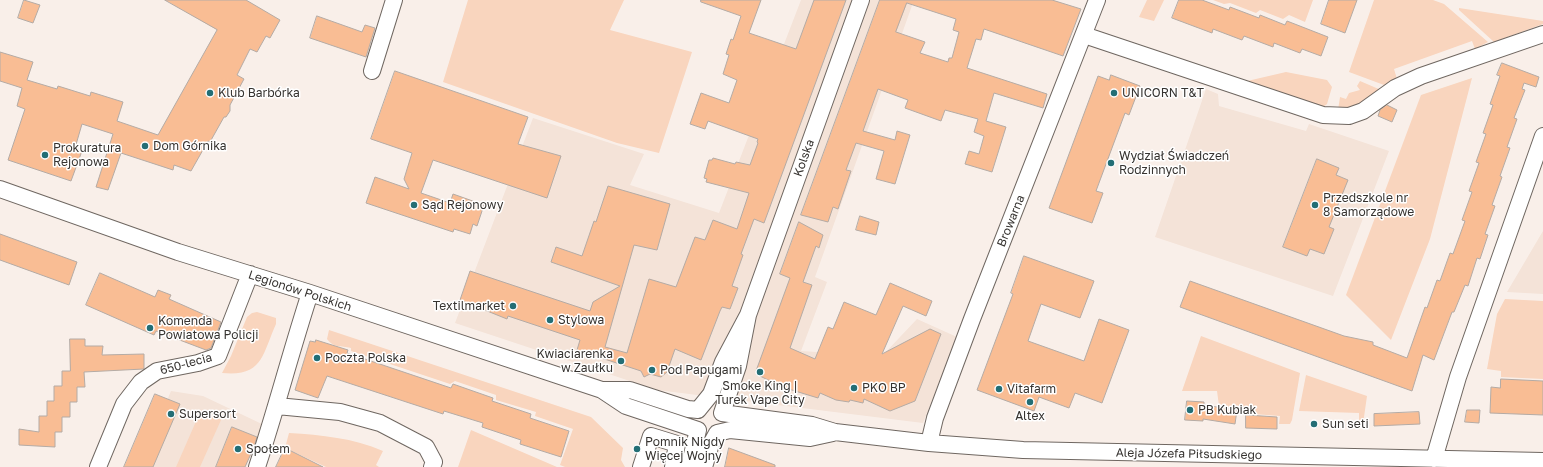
<!DOCTYPE html>
<meta charset="utf-8">
<style>
body{margin:0}
canvas{display:block;background:#f9efe9}
</style>
<canvas width="1543" height="467"></canvas>
<script>
const c = document.querySelector('canvas').getContext('2d');
c.lineJoin = 'round';
function paint(path, color) {
  c.fillStyle = color;
  c.fill(path, 'evenodd');
}
function strokePath(path, color, width, dash) {
  c.strokeStyle = color;
  c.lineWidth = width;
  c.lineCap = dash ? 'butt' : 'round';
  c.setLineDash(dash || []);
  c.stroke(path);
}
function label(font, color, halo, rows, align = 'center') {
  c.font = font + ' "Golos Text",sans-serif';
  c.lineWidth = 3;
  c.setLineDash([]);
  c.textBaseline = 'middle';
  c.strokeStyle = halo;
  c.fillStyle = color;
  for (const [text, x, y, turn = 0] of rows) {
    c.save();
    c.translate(x, y);
    c.rotate((+turn || 0) * Math.PI / 180);
    c.textAlign = isNaN(turn) ? turn : align;
    if (halo) c.strokeText(text, 0, 0);
    c.fillText(text, 0, 0);
    c.restore();
  }
}
const built = new Path2D(`
 M801 0H914L815 277 827 282 801 351 882 356 917 319 957 337 923 423 657 390 455 323 533 118 644 154 630 185 719 213Z
 M1206 89 1218 94 1219 106 1306 131 1309 124 1389 151 1333 296 1155 237Z
 M1543 231V294L1507 292Z
 M171 391 203 396 264 425 244 467H139Z`);
const green = new Path2D(`
 M468 0H624L610 30 692 52 659 153 617 143 443 82Z
 M1147 0H1164L1154 21 1139 17Z
 M1213 0H1313L1305 22 1289 15 1283 19 1260 10 1256 13 1230 3 1224 4Z
 M1374 0H1433L1444 4 1488 42 1475 49 1472 41 1394 69 1397 79 1384 85 1349 72Z
 M1459 8 1543 21V24L1494 42 1459 10Z
 M1286 72 1327 80 1332 87 1327 104 1323 107 1243 82Z
 M1472 78 1430 239 1391 340 1346 295 1421 95Z
 M1360 81 1381 90 1355 108 1338 110 1340 97 1346 99 1349 93 1360 90 1357 86Z
 M1505 299 1543 301V379L1501 377V371L1487 369 1497 314Z
 M257 312 276 318V324C262 355 263 377 222 373L231 356 247 317 252 313Z
 M329 330 591 417 623 448 621 460 625 467H565L560 465 573 429 535 416 536 412 496 400V395L455 381 450 384 351 351V348C340 345 335 349 327 339Z
 M1201 336 1300 373 1292 420 1290 424H1279L1280 416 1241 413V409L1219 406 1217 391H1182Z
 M1306 375 1367 396 1363 424H1359V413L1299 411Z
 M201 410 221 420 200 467H176Z
 M471 430 557 467H458Z
 M289 433C322 435 353 438 383 451L376 465 379 467H326L285 448Z`);
const building = new Path2D(`
 M24 0 40 5 33 23 18 18Z
 M165 0H246L280 20 270 38 266 36 257 52 250 49 237 75 244 79 230 105V111L226 117H224L210 142 208 141 191 171 174 165 173 170 121 153 108 190 96 187 113 134 82 124 75 148 82 151 71 181 8 160 25 109 17 106 22 88 0 81V52L33 62 27 80 57 89 58 86 90 96 91 92 123 102 117 121 158 135 217 30Z
 M701 0H761L749 33 796 49 814 0H846L764 223 754 219 741 254 743 255 732 286 738 288 730 309 722 307 720 311 701 360 675 349 667 372 661 377 650 374 644 377 641 371 577 350 580 340 508 316 507 319 460 300 470 271 590 311 593 302 620 286 551 262 556 247 582 256 594 221 596 222 608 186 670 204 657 250 634 245 605 347 627 353 649 279 676 287 695 237 705 240 713 220 737 229 749 193 706 182 707 179 704 178 709 160H712L713 158 735 164 736 162 750 165 758 143 757 142 758 139 708 121 705 129 690 124 701 93 729 103 737 80 723 74 729 55 726 54 731 39 733 40 741 16 701 2Z
 M880 0H1052L1081 9 1063 56 984 29 981 40 976 39 967 68 1047 94 1043 108 994 93 986 121 1006 127 992 172 965 164 969 151 979 154 984 136 974 132 978 119 945 110 941 121 905 108 908 100 878 89 863 131 895 140 897 131 910 135 895 184 876 179 884 151 856 143 846 170 851 171 838 209 833 207 828 222 801 215ZM907 3 956 19 953 30 959 32 952 58H949L948 62 920 53 925 42 896 32Z
 M1179 0H1202L1229 10 1230 7 1259 18 1260 15 1285 25 1287 21 1328 37 1321 56 1302 49 1300 53 1274 43 1273 47 1244 36 1242 40 1213 29 1212 33 1172 18Z
 M1329 0H1357L1345 33 1321 24Z
 M317 16 362 32 365 25 375 28 366 57 310 38Z
 M1502 63 1539 77 1536 87 1524 83 1522 89 1525 90 1514 118 1517 119 1507 147 1510 148 1500 176 1502 177 1492 205 1495 206 1485 234 1488 235 1480 259 1477 258 1468 286 1465 285 1454 312H1452L1434 360 1423 355 1412 391 1180 307 1190 281 1344 336 1373 342V345L1407 358 1425 307 1427 308 1437 280 1440 281 1450 253 1453 254 1465 221 1462 220 1472 192 1469 191 1479 163 1476 162 1486 134 1483 133 1493 105 1490 104 1500 76 1497 75Z
 M395 71 528 117 518 144 561 156 547 198 433 160 421 193 450 203 453 194 484 205 477 226 473 224 470 234 454 229 453 232 366 203 375 177 409 189 404 179 412 153 371 139Z
 M1111 75 1140 86 1129 115 1125 113 1096 191 1103 193 1092 223 1049 208 1098 76 1109 80Z
 M1387 105 1397 110 1392 122 1378 116 1380 110Z
 M1317 159 1339 168 1336 175 1348 180 1329 227 1334 229 1324 254 1310 249 1307 256 1283 247Z
 M860 216 879 222 876 235 856 230Z
 M799 222 823 235 819 248 816 246 803 282 812 285 790 348 815 359 828 327 833 329 844 302 876 315 890 283 932 301 926 316 903 306 882 354 930 329 941 334 915 401 890 411 864 399 863 403 850 400 849 402 836 400 820 393 818 398 769 383 770 381 760 376 756 371 790 278 780 274Z
 M0 234 77 262 69 285 0 260Z
 M1024 256 1094 281 1080 318 1041 304 1028 341 1084 361 1099 319 1129 330 1102 403 1075 393 1069 408 1039 397 1034 411 977 390 1013 294 1011 293Z
 M100 273 155 297 158 290 171 295 169 299 221 322 211 348 206 350 156 331 154 335 86 305Z
 M70 339H85V346H103L102 355 144 354V369L84 372 85 387H77V402H70V417H62V432H55V447L19 445V429L39 432V416H47V401H54V386H62V371H70Z
 M316 340 348 350 347 353 451 388 453 384 493 398 492 401 531 414 530 418 569 431 561 457 520 444 521 440 482 427 483 423 444 411 443 414 327 376 318 398 295 390 310 341 315 342Z
 M1501 379 1543 381V415L1490 413 1491 387 1500 388Z
 M155 394 180 404 153 467H124Z
 M1187 401 1204 402V405L1237 410 1235 424 1203 419V421L1185 420Z
 M1467 410H1480L1479 423 1465 422Z
 M1419 412 1420 424 1374 426V414Z
 M1246 415 1277 417V429L1246 428Z
 M232 427 257 437 254 447 245 467H216Z
 M285 448 323 467H276Z
 M729 448 775 465V467H725Z`);
const minor = new Path2D(`
 M1084 35 1323 115 1349 116 1363 111 1395 88 1421 76 1543 34
 M372 71 394 0
 M0 189 178 252 310 293 602 390 626 406 698 430 689 467
 M748 315 738 366 722 413 812 425 835 432 929 443 1023 450 1543 461
 M602 390H630L688 409 698 410 711 394 723 362 748 315 861 0
 M277 406 340 412 380 423 426 447 434 462 432 467
 M929 443 935 418 972 319 1097 0
 M1434 459 1458 377 1543 136
 M98 467 124 404 141 382 157 371 198 363 218 356 250 274
 M257 467C276 410 291 351 310 293
 M641 467 651 436 677 444 673 467
 M704 467 711 444 717 433 730 430 810 438 833 433`);
const markers = [
 [210,93,4,"#236e75"],
 [1114,93,4,"#236e75"],
 [145,146,4,"#236e75"],
 [45,155,4,"#236e75"],
 [1111,163,4,"#236e75"],
 [414,205,4,"#236e75"],
 [1315,205,4,"#236e75"],
 [513,306,4,"#236e75"],
 [550,320,4,"#236e75"],
 [150,328,4,"#236e75"],
 [317,358,4,"#236e75"],
 [621,361,4,"#236e75"],
 [652,370,4,"#236e75"],
 [760,372,4,"#236e75"],
 [854,388,4,"#236e75"],
 [999,389,4,"#236e75"],
 [1030,402,4,"#236e75"],
 [1190,410,4,"#236e75"],
 [171,414,4,"#236e75"],
 [1314,424,4,"#236e75"],
 [238,449,4,"#236e75"],
 [637,449,4,"#236e75"]
];
const poiNames = [
 ["Klub Barbórka",218,93],
 ["UNICORN T&T",1122,93],
 ["Dom Górnika",153,146],
 ["Prokuratura",53,148],
 ["Rejonowa",53,162],
 ["Wydział Świadczeń",1119,156],
 ["Rodzinnych",1119,170],
 ["Przedszkole nr",1323,198],
 ["8 Samorządowe",1323,212],
 ["Sąd Rejonowy",422,205],
 ["Textilmarket",505,306,"right"],
 ["Stylowa",558,320],
 ["Komenda",158,321],
 ["Powiatowa Policji",158,335],
 ["Kwiaciarenka",613,354,"right"],
 ["w Zaułku",613,368,"right"],
 ["Poczta Polska",325,358],
 ["Pod Papugami",660,370],
 ["Smoke King |",760,386,"center"],
 ["Turek Vape City",760,400,"center"],
 ["PKO BP",862,388],
 ["Vitafarm",1007,389],
 ["PB Kubiak",1198,410],
 ["Supersort",179,414],
 ["Altex",1030,416,"center"],
 ["Sun seti",1322,424],
 ["Pomnik Nigdy",645,442],
 ["Więcej Wojny",645,456],
 ["Społem",246,449]
];
const streetNames = [
 ["Kolska",804,158,-70],
 ["Browarna",1011,221,-68],
 ["Legionów Polskich",300,291,18],
 ["650-lecia",186,364,-15],
 ["Aleja Józefa Piłsudskiego",1189,454,1]
];
paint(built, '#f4e3d8');
paint(green, '#f9d5be');
paint(building, '#f9bd94');
strokePath(building, '#b4aba5', 1);
strokePath(minor, '#6f6761', 18);
strokePath(minor, '#fff', 16);
for (const [x, y, r, color] of markers) {
  const dot = new Path2D();
  dot.arc(x, y, r, 0, 2 * Math.PI);
  c.fillStyle = color;
  c.fill(dot);
  strokePath(dot, '#fff', 1.5);
}
label('12px', '#363330', '#fff', poiNames, 'left');
label('12px', '#363330', '#fff', streetNames);
</script>
